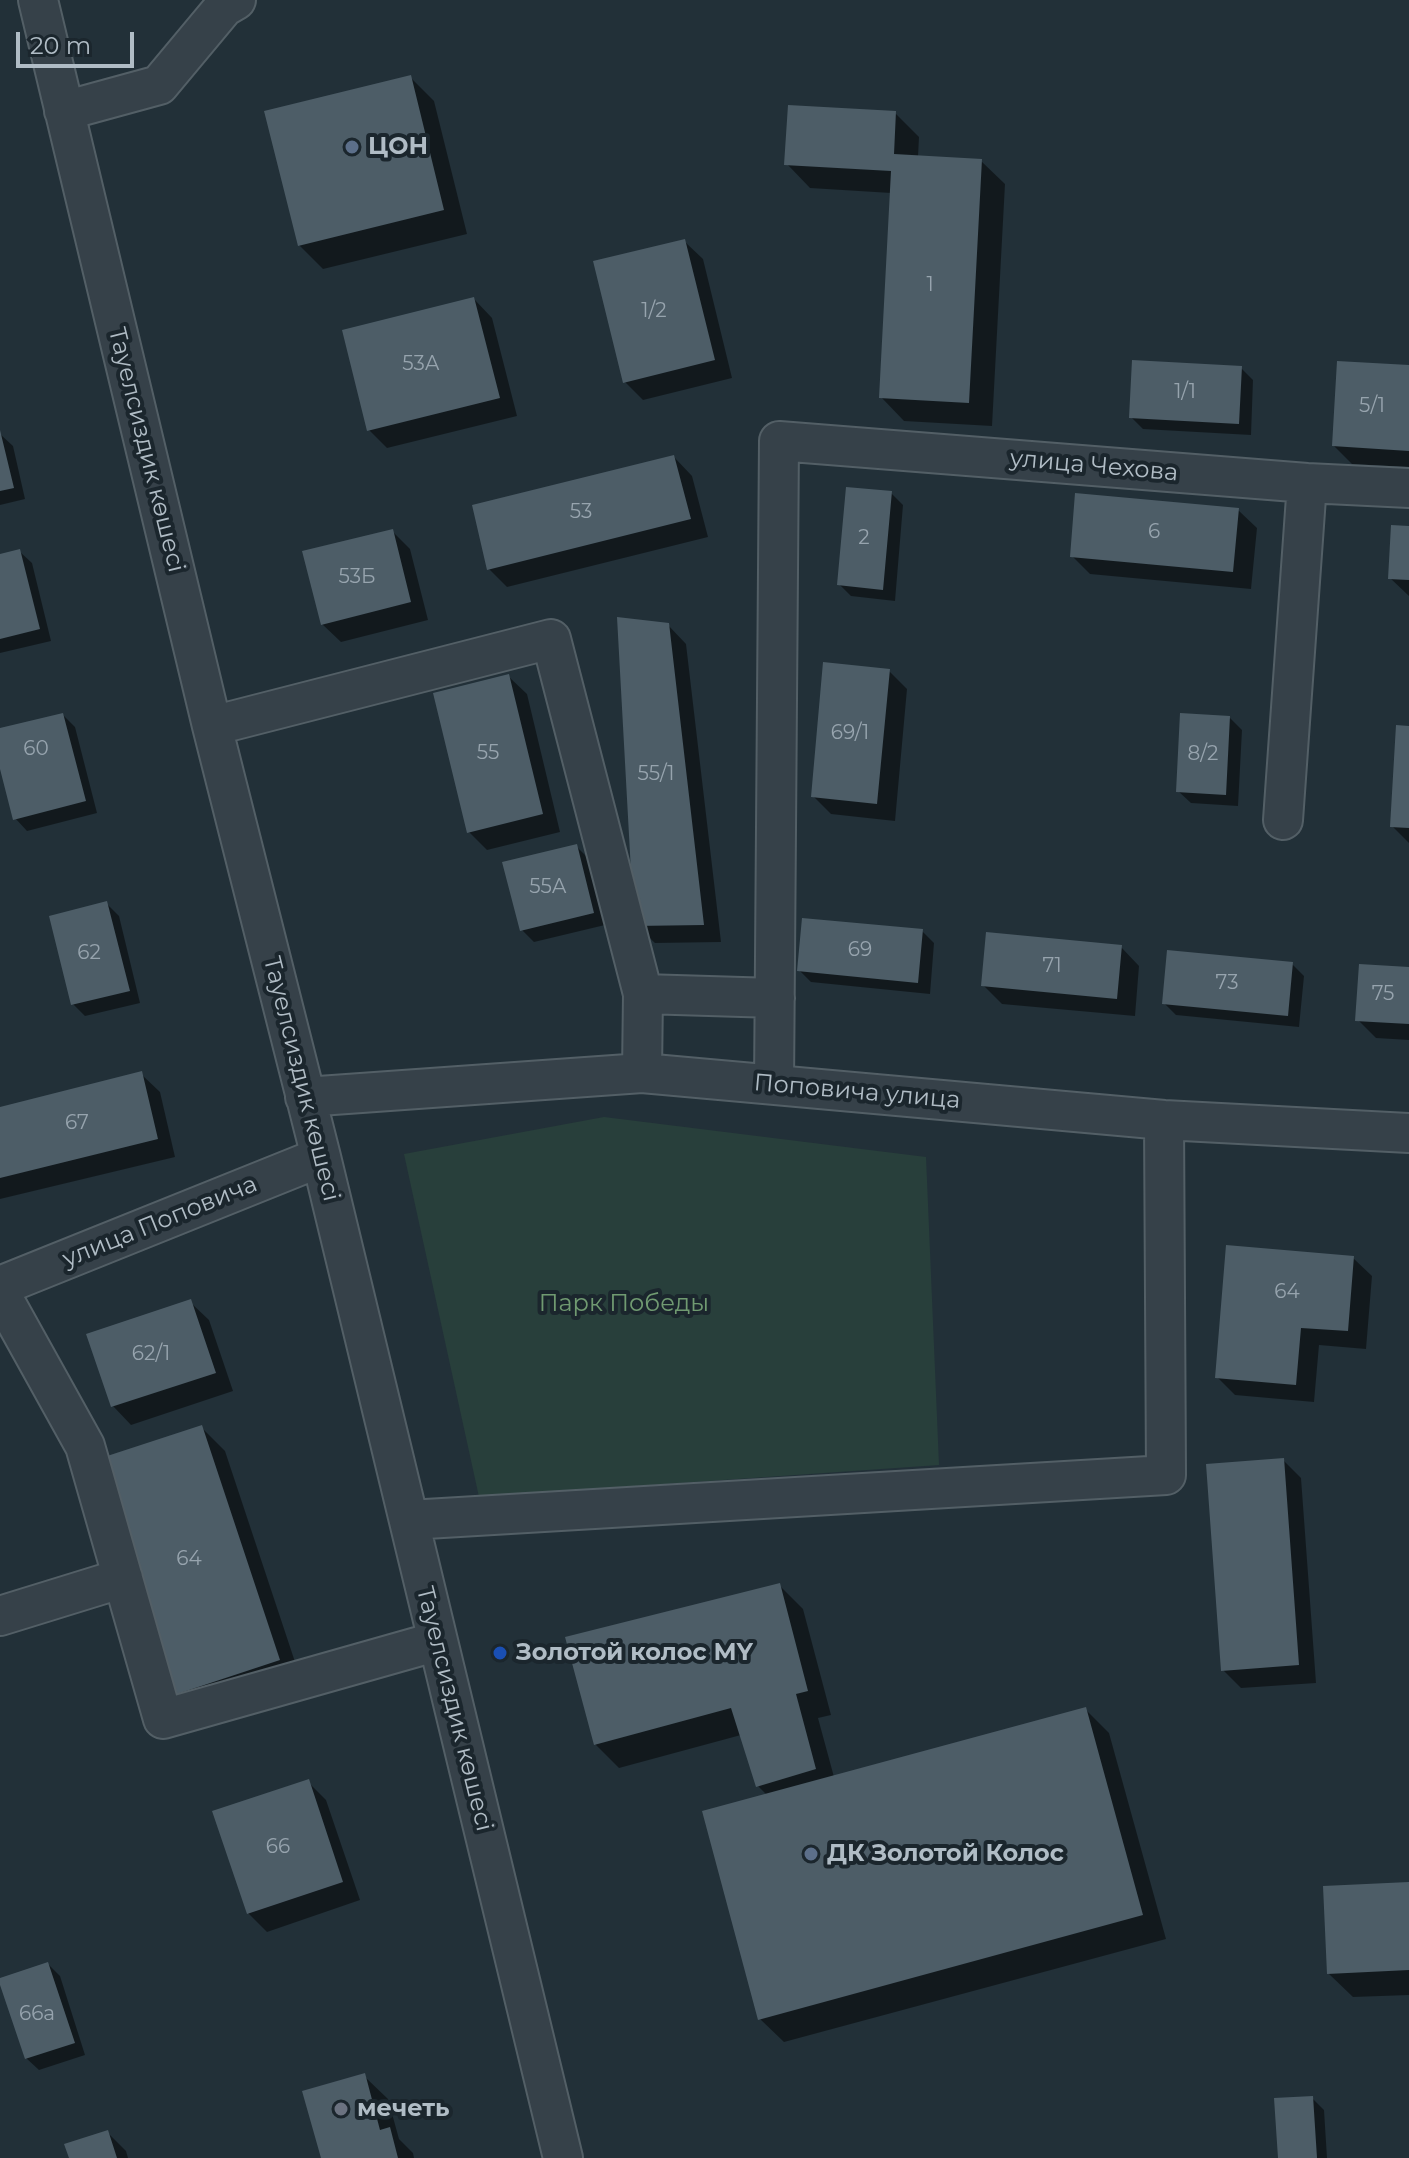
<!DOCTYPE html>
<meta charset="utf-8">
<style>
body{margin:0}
#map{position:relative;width:1409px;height:2158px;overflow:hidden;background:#223038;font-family:Montserrat,sans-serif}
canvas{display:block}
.scale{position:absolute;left:16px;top:32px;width:118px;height:36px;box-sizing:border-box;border:4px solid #b0bcc5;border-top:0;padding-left:10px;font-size:24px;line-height:28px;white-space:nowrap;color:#b0bcc5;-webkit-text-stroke:6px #1b262d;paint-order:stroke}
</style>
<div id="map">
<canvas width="1409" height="2158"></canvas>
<div class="scale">20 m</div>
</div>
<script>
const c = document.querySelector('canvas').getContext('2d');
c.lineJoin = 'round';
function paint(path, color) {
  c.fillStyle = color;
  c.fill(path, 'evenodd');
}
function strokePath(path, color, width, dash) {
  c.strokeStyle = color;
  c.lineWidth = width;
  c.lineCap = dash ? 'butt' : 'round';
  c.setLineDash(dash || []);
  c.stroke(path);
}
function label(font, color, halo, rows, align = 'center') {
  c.font = font + ' Montserrat,sans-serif';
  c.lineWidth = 8;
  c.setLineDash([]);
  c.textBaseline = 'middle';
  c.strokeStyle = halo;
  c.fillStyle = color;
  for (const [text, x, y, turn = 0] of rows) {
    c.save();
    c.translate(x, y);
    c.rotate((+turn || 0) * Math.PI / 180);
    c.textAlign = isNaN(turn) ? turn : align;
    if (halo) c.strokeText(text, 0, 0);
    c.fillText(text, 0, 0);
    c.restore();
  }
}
const green = new Path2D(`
 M604 1117 926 1157 939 1465 479 1497 404 1154Z`);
const shadow = new Path2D(`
 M410 77 434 101 467 234 323 269 299 245Z
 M895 113 919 137 918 157 981 161 1005 184 992 426 904 421 881 397 891 193 810 188 787 164Z
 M684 241 703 259 732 378 643 400 625 382Z
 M474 299 492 318 517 416 387 448 369 430Z
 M1409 367V467L1352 464 1334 446Z
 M1241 368 1253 380 1251 435 1143 429 1131 417Z
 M0 434 13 446 25 499 0 505Z
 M674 457 692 476 708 537 507 587 489 569Z
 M891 493 903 505 895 601 851 596 839 584Z
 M1238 510 1257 528 1251 589 1090 574 1072 556Z
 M1409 528V596L1390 578Z
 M392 531 410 549 428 620 341 642 322 624Z
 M19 551 32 563 51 641 0 653V556Z
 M668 625 686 644 721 942 655 943 636 925Z
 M889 671 907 689 895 821 831 814 813 796Z
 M508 676 527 694 560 832 487 850 469 832Z
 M63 715 75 727 97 813 27 831 15 818 0 761V730Z
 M1230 718 1242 730 1238 806 1191 803 1178 791Z
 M1409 728V843L1392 826Z
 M576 846 588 858 605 925 534 942 522 930Z
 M107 904 119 916 140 1003 85 1016 73 1004Z
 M922 931 934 943 930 994 811 982 799 970Z
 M1121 947 1139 966 1135 1016 1002 1004 983 985Z
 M1292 964 1304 976 1299 1027 1176 1015 1164 1003Z
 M1409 969V1040L1376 1038 1358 1020Z
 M141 1074 160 1092 175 1157 0 1199V1109Z
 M1353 1258 1372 1276 1366 1349 1319 1345 1314 1402 1235 1395 1217 1377Z
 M190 1302 209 1320 233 1391 131 1425 113 1406Z
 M201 1427 225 1451 302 1683 203 1717 179 1693Z
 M1283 1460 1301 1478 1316 1683 1241 1688 1223 1670Z
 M779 1585 803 1609 831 1715 818 1718 834 1777 1085 1709 1109 1733 1166 1939 784 2042 760 2019 767 1795 758 1786 741 1735 619 1768 595 1744Z
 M308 1782 326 1800 360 1900 267 1932 248 1913Z
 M1409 1884V1995L1353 1997 1329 1974Z
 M48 1964 60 1976 85 2055 39 2070 26 2058Z
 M364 2076 388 2099 399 2139 413 2153 414 2158H323Z
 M1312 2098 1324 2110 1327 2158H1280Z
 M107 2132 126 2151 128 2158H71Z`);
const building = new Path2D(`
 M411 75 444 210 298 246 264 111Z
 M788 105 896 111 894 154 982 159 969 403 879 398 891 171 784 165Z
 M685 239 715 360 623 383 593 261Z
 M474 297 500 398 367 431 342 330Z
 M1132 360 1242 366 1239 424 1129 418Z
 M1337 361 1409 365V451L1332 446Z
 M0 430 14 488 0 491Z
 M674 455 691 519 487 570 472 505Z
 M846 487 892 491 883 590 837 585Z
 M1075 493 1239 508 1233 572 1070 557Z
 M1391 525 1409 526V580L1388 579Z
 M393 529 411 602 321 625 302 551Z
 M20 549 40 629 0 639V554Z
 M617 617 669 623 704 925 634 926Z
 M823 662 890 669 877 804 811 797Z
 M509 674 543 814 467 833 433 693Z
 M63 713 86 801 13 820 0 769V728Z
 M1180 713 1230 716 1226 795 1176 792Z
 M1396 725 1409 726V828L1390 827Z
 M577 844 594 913 520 931 502 862Z
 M107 901 130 991 71 1005 49 916Z
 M802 918 923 929 918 983 797 971Z
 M986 932 1122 945 1117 999 981 986Z
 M1167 950 1293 962 1288 1016 1162 1004Z
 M1359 964 1409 967V1024L1355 1021Z
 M142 1071 158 1139 0 1178V1107Z
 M1226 1245 1354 1256 1348 1331 1301 1328 1296 1385 1215 1378Z
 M191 1299 216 1373 111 1407 86 1334Z
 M202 1425 280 1660 177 1694 98 1459Z
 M1284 1458 1299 1665 1221 1671 1206 1464Z
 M780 1583 808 1691 796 1694 816 1769 756 1787 731 1708 594 1745 565 1637Z
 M1086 1707 1143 1915 758 2020 702 1811Z
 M309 1779 343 1882 247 1914 212 1811Z
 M1409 1882V1970L1327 1974 1323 1886Z
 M48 1962 75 2043 25 2059 0 1985V1978Z
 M365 2073 380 2130 390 2127 398 2158H321L302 2091Z
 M1313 2096 1317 2158H1278L1274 2098Z
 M108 2130 117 2158H69L64 2144Z`);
const minor = new Path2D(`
 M38 0 212 726 321 1157 563 2158
 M64 111 159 85 224 7 236 0
 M212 726 551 639 643 994 642 1073
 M1283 820 1307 483
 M643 994 775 998
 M774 1085 779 441 1307 483 1409 488
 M305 1097 642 1073 1164 1120 1409 1133
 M0 1286 321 1157
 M0 1293 85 1446 163 1719 438 1641
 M409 1520 1166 1475 1164 1120
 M0 1616 123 1578`);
const markers = [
 [352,147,8,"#5c6f8a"],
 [500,1653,8,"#1a4fb4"],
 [811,1854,8,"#5c6f8a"],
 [341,2109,8,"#6b7280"]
];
const numberNames = [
 ["1",930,285],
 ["1/2",654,311],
 ["53А",421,364],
 ["1/1",1185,392],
 ["5/1",1372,406],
 ["53",581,512],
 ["6",1154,532],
 ["2",864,538],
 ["53Б",357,577],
 ["69/1",850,733],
 ["60",36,749],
 ["55",488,753],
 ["8/2",1203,754],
 ["55/1",656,774],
 ["55А",548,887],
 ["69",860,950],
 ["62",89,953],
 ["71",1052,966],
 ["73",1227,983],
 ["75",1383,994],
 ["67",77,1123],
 ["64",1287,1292],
 ["62/1",151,1354],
 ["64",189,1559],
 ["66",278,1847],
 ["66а",37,2014]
];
const poiNames = [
 ["ЦОН",368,147],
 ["Золотой колос МҮ",516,1653],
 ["ДК Золотой Колос",827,1854],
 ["мечеть",357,2109]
];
const streetNames = [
 ["Тауелсиздик көшесі",146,450,76],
 ["улица Чехова",1094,466,5],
 ["Тауелсиздик көшесі",301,1079,76],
 ["Поповича улица",857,1092,5],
 ["улица Поповича",160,1222,-22],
 ["Тауелсиздик көшесі",454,1709,76]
];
const parkNames = [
 ["Парк Победы",624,1304]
];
paint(green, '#283f3b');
paint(shadow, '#0007');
paint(building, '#4d5d67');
strokePath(minor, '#535f66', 42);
strokePath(minor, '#364149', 38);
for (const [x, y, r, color] of markers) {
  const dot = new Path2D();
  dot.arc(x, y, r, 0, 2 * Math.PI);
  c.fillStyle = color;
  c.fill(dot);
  strokePath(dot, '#1b262d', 3);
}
label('20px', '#97a4ae', null, numberNames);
label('bold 24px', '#b0bcc5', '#1b262d', poiNames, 'left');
label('24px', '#b0bcc5', '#1b262d', streetNames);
label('24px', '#709a71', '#1b262d', parkNames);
</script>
